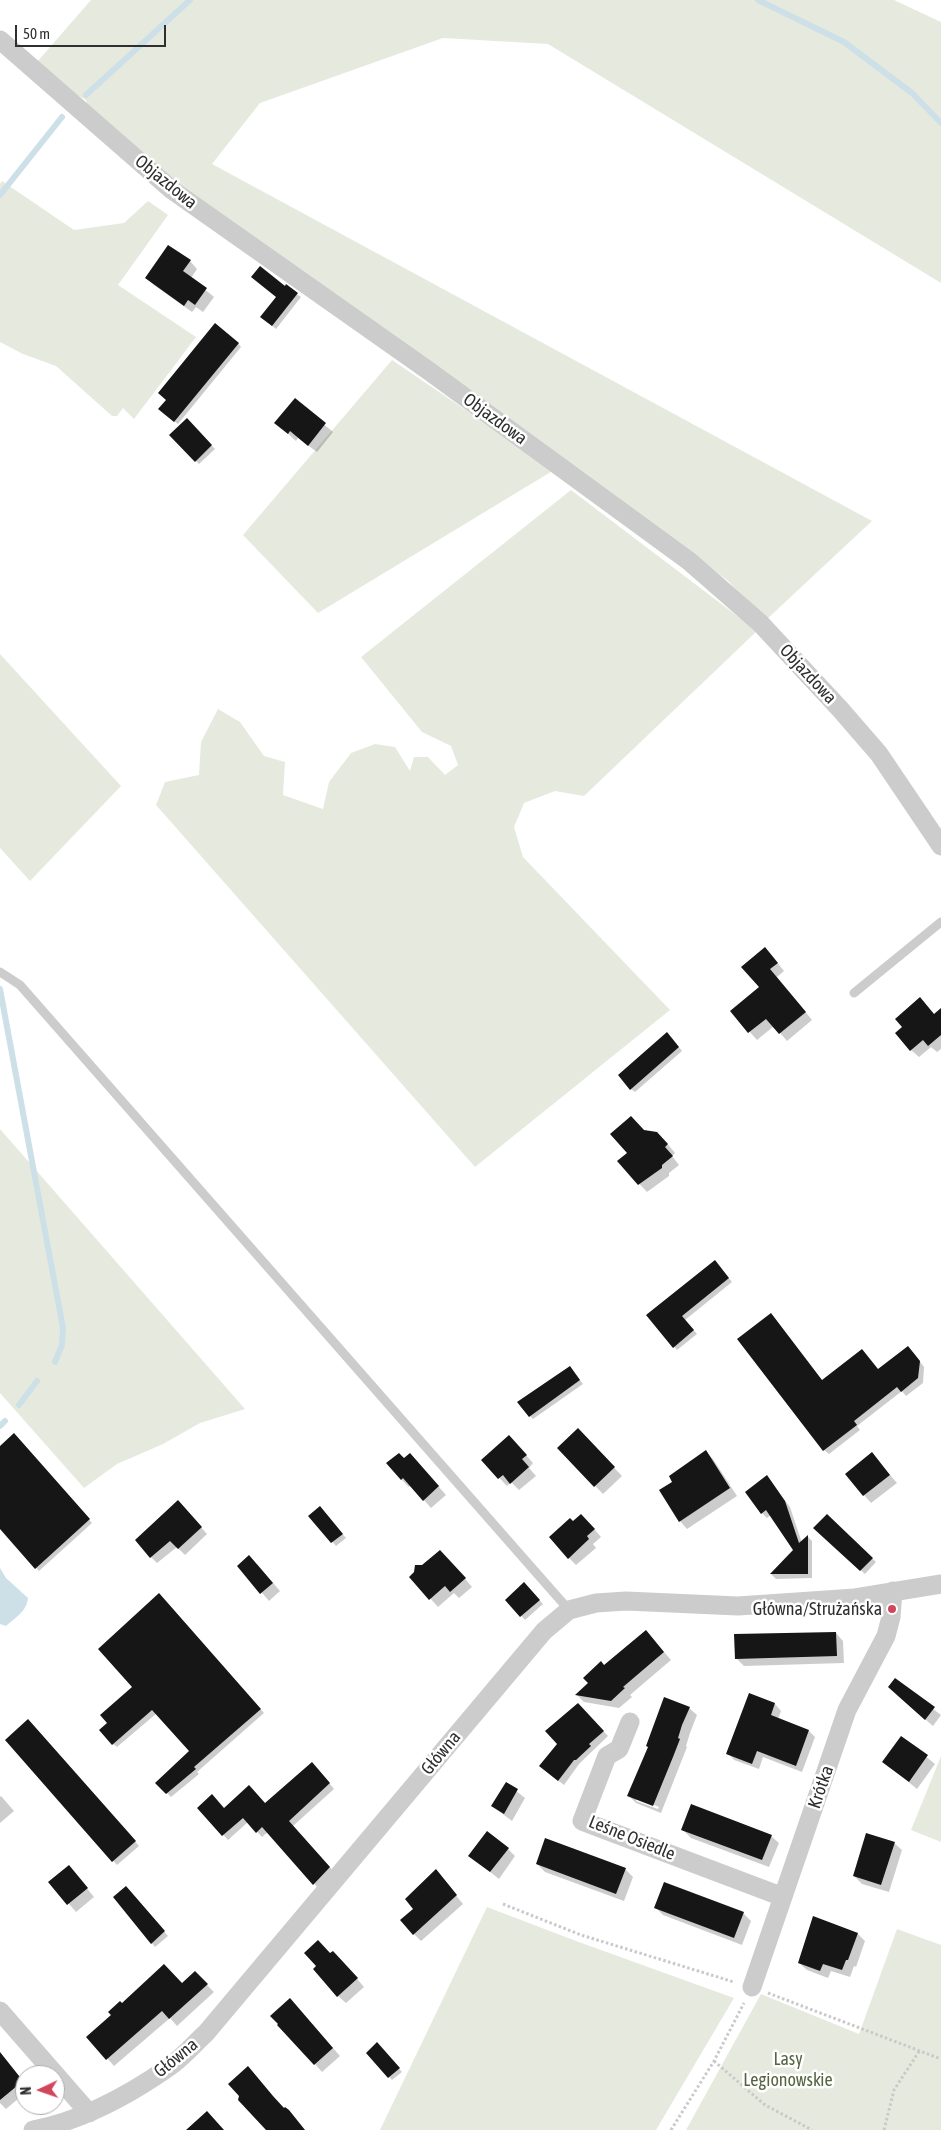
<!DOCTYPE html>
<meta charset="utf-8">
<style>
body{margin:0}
#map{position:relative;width:941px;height:2130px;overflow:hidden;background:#fff;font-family:"Asap Condensed",sans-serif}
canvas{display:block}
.north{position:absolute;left:15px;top:2065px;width:50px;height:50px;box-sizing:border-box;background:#fff;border:1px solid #acacac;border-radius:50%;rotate:267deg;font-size:14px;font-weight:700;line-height:20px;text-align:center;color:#2f2f2f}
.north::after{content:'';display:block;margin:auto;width:18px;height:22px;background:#d1455d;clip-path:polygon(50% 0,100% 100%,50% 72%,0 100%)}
.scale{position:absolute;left:15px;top:25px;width:151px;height:22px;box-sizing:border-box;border:2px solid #2f2f2f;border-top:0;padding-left:6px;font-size:15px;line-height:18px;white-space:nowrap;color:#2f2f2f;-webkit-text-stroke:4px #fff;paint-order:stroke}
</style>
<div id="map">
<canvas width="941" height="2130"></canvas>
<div class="north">N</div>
<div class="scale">50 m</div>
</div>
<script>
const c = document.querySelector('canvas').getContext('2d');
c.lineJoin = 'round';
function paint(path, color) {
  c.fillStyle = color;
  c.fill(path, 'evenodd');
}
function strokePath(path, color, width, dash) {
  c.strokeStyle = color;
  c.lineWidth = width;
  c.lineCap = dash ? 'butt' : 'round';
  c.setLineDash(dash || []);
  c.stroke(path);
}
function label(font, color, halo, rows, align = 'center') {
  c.font = font + ' "Asap Condensed",sans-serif';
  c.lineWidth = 5;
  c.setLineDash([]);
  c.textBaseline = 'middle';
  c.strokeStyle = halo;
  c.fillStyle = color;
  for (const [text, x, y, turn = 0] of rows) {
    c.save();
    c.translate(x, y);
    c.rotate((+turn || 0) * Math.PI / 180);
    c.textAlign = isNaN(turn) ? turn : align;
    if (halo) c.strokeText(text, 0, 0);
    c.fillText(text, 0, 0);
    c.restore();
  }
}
const green = new Path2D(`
 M91 0H894L941 22V283L548 44 443 38 260 103 212 164 872 521 766 620 727 580 307 274 192 196 88 109 86 100 30 70Z
 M2 181 74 230 124 223 148 201 168 215 118 285 196 337 134 419 123 408 117 416H112L56 366 23 354 0 342V184Z
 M392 360 554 470 318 613 243 535Z
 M571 490 757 631 584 796 555 791 524 803 514 827 523 857 670 1010 475 1167 156 805 165 782 199 775 201 742 218 709 240 722 264 756 285 762 283 795 323 809 329 782 351 753 375 744 395 747 410 771 414 757H428L445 775 458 765 451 746 422 732 361 657Z
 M0 654 121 786 30 881 0 848Z
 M0 1129 245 1409 200 1423 163 1444 117 1464 84 1488 0 1393Z
 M941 1756V1842L911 1830Z
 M487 1907 576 1941 734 1998 656 2130H380Z
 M897 1929 941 1945V2130H686L761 1994 859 2034Z`);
const water = new Path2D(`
 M0 1568 6 1578 28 1598C27 1611 15 1618 6 1626L0 1624Z`);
const shadow = new Path2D(`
 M190 261 197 269 191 278 214 297 203 312 196 307 192 312 154 285 146 278Z
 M285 287 301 297 276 329 265 320Z
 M238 343 241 347 178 424 163 413Z
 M295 400 333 432 317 452 298 438 296 441 276 423Z
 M187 420 215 449 199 464 171 435Z
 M772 956 784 971 777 977 812 1020 787 1041 774 1026 757 1040 732 1012 761 987Z
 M920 999 935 1015 941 1017V1049L937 1052 931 1047 919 1057 911 1050 904 1028Z
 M671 1037 682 1051 635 1092 631 1089Z
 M645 1132 665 1141 675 1153 672 1156 679 1165 669 1173V1176L647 1192 619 1162 628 1153Z
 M718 1265 732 1282 685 1320 697 1334 677 1350 648 1315Z
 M913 1352 924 1367 923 1383 906 1396 902 1391 857 1426 860 1430 829 1454 824 1450 823 1381 878 1370Z
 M573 1371 583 1384 533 1419 530 1416Z
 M578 1430 622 1476 603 1494 559 1449Z
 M17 1438 92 1523 39 1571 0 1527V1448Z
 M516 1444 533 1463 529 1468 536 1476 519 1490 511 1482 507 1486 482 1460Z
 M706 1452 713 1459 737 1496 687 1529 680 1521 674 1482Z
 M872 1454 897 1483 871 1503 864 1495Z
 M404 1460 417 1462 446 1495 431 1508 411 1485 409 1487 401 1479Z
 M767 1477 790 1507 802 1543 808 1537 812 1541V1578L776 1579 771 1574 794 1551 771 1515 767 1518 762 1513Z
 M184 1508 207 1534 185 1555 177 1547 157 1563 151 1557Z
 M323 1511 346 1538 336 1546 310 1516Z
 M827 1515 876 1562 865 1574 815 1528Z
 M574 1523H589L601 1537 593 1544 596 1548 576 1565 569 1558Z
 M448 1559 472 1587 459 1598 454 1593 438 1607 411 1577Z
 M257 1564 280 1591 269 1601 239 1566Z
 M524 1584 543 1604 525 1620 507 1600Z
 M163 1599 264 1713 197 1772 199 1774 171 1797 157 1783 191 1752 157 1713 117 1747 113 1744 109 1723 133 1687Z
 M646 1631 671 1660 630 1695 632 1697 619 1708 584 1702 577 1695 604 1666Z
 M836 1633 843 1641 844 1663 744 1666 736 1658Z
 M895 1680 941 1715 933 1726 897 1695Z
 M750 1695 775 1704 781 1711 778 1719 809 1731 815 1737 802 1772 763 1757 759 1769 734 1760 728 1753Z
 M578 1704 608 1736 579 1764 564 1785 545 1770Z
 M689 1708 697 1715 690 1733 686 1746 687 1747 661 1813 636 1803 629 1796ZM636 1798 659 1807 658 1809 636 1801Z
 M32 1724 139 1846 117 1865 6 1740Z
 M902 1737 935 1764 917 1789 884 1762Z
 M317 1768 334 1789 293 1826 335 1873 319 1889 268 1832 262 1837 248 1822 228 1840 199 1808 224 1809 265 1804Z
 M506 1783 525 1798 512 1821 492 1806Z
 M1 1796 14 1811 0 1823V1797Z
 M683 1830 771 1836 779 1843 769 1867 691 1838Z
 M894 1843 902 1850 889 1892 862 1884 854 1876Z
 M508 1849 515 1856 499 1879 470 1856Z
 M537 1864 625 1869 633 1877 624 1901 545 1872Z
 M436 1871 463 1904 421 1941 414 1934 415 1909Z
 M76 1875 94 1897 76 1912 50 1882Z
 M665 1884 744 1914 751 1921 742 1945 663 1915 656 1908Z
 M129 1891 168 1936 155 1947 115 1897Z
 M858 1934 865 1941 856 1967 854 1966 850 1977 831 1971 828 1978 807 1970 799 1963Z
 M331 1955 341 1960 364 1987 346 2003 338 1996Z
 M202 1980 214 1992 177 2026 170 2018 114 2066 88 2037 122 2005 182 1984Z
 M298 2008 340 2056 322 2072 315 2064Z
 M377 2044 402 2072 392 2080 367 2053Z
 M5 2060 25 2083V2093L6 2109 0 2103V2065Z`);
const stream = new Path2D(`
 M758 0 844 42 912 93 941 123
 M86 95 190 0
 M0 195 62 117
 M0 989 63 1328 62 1345 55 1362
 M19 1405 37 1381
 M0 1426 5 1421`);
const building = new Path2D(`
 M168 245 191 260 183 271 207 288 195 305 188 300 184 306 145 278Z
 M260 266 285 286 286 284 298 293 272 326 260 317 276 297 251 277Z
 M215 323 239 343 174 422 158 409 166 400 158 393Z
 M295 398 326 423 308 446 290 431 288 434 274 423Z
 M187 418 212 445 195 462 169 435Z
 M765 947 778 963 770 969 806 1012 779 1034 766 1019 748 1033 730 1011 759 987 741 967Z
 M920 997 934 1014 941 1008V1035L928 1046 923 1040 910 1051 895 1033 902 1027 895 1019Z
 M667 1032 679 1047 630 1090 618 1075Z
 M631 1116 644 1130 657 1132 668 1144 665 1147 673 1156 662 1165V1168L638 1185 617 1161 627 1153 610 1134Z
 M715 1260 729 1278 682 1316 694 1330 673 1348 646 1315Z
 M771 1313 822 1380 862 1349 878 1369 908 1346 920 1361 918 1378 901 1392 897 1387 854 1421 857 1425 823 1451 737 1339Z
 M570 1366 580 1380 529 1417 517 1402Z
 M578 1428 615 1467 594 1487 557 1448Z
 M14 1433 90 1519 35 1569 0 1529V1446Z
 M509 1435 527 1455 522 1459 529 1467 510 1484 503 1475 498 1479 481 1460Z
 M706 1450 730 1488 679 1522 659 1490 672 1482 669 1476Z
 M872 1452 890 1475 863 1496 845 1474Z
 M399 1453 404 1458 410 1453 439 1486 423 1501 403 1478 401 1480 386 1463Z
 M767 1475 785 1501 799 1543 808 1535V1574H770L793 1550 766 1510 761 1514 745 1492Z
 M178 1500 202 1527 178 1549 170 1541 150 1558 135 1540Z
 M320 1506 343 1534 331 1543 308 1516Z
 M581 1514 595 1529 587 1536 589 1539 568 1559 549 1537 570 1518 573 1521Z
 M827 1514 873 1558 860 1571 813 1528Z
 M440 1550 466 1578 450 1592 445 1586 429 1600 409 1577 414 1572 415 1565H422Z
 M249 1555 273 1583 260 1594 237 1566Z
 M524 1582 540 1600 520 1617 505 1600Z
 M159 1593 261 1709 194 1767 196 1769 166 1794 155 1783 189 1751 152 1710 112 1745 99 1730 107 1723 100 1715 132 1687 98 1649Z
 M646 1630 664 1652 623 1687 625 1688 611 1701 575 1695 588 1683 583 1678 601 1661 604 1665Z
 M836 1632 837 1656 735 1659 734 1634Z
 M895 1678 935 1707 925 1720 888 1687Z
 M749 1693 775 1703 771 1715 809 1730 796 1766 757 1751 752 1764 726 1754Z
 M664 1697 690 1707 682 1725 678 1738 680 1739 673 1757 653 1806 627 1796 648 1747 646 1746Z
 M578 1703 604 1731 589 1744 591 1746 576 1760H574L558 1781 539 1766 557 1744 545 1731Z
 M28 1719 136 1841 112 1862 5 1740Z
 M901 1736 928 1755 909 1782 882 1762Z
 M312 1762 330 1783 289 1821 330 1867 313 1885 262 1827 256 1833 243 1818 222 1836 197 1808 212 1794 224 1808 249 1785 265 1803Z
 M506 1782 518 1789 504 1814 491 1806Z
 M691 1804 772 1835 762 1860 681 1830Z
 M487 1831 509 1848 490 1872 468 1856Z
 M866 1833 895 1842 881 1885 853 1876Z
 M545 1838 626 1868 616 1894 536 1864Z
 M69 1865 88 1888 67 1905 48 1882Z
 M436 1869 457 1895 413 1935 400 1920 413 1909 405 1899Z
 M664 1882 744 1912 734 1938 654 1908Z
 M126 1886 165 1931 151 1944 113 1897Z
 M813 1916 858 1933 848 1960H846L842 1970 823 1964 820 1971 798 1963Z
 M318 1940 330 1953 333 1951 358 1978 337 1997 313 1969 316 1966 304 1953Z
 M164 1964 182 1983 195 1971 208 1984 169 2019 162 2011 106 2060 86 2037 111 2015 108 2012 120 2001 122 2003Z
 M290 1998 333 2048 314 2065 277 2025 278 2024 270 2016Z
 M377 2042 400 2068 388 2078 366 2053Z
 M0 2052 23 2081 0 2100Z
 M248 2066 273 2096 284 2108 285 2107 289 2110 305 2130H266L238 2100 239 2096 228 2084Z
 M207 2111 224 2130H186Z`);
const path = new Path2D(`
 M503 1904 581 1935 734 1982
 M768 1993 941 2059
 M714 2061 765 2105 812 2130
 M671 2130 714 2061 744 2003
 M884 2130 894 2090 920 2050`);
const service = new Path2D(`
 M0 972 20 985 569 1610
 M854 993 941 922`);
const minor = new Path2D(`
 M0 40 172 190 429 371 689 561 760 623 840 709 879 754 941 846
 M630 1722 619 1749 607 1756 582 1821 783 1897
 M752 1987 847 1710 886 1636 891 1617 893 1591
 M0 2011 89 2113
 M33 2130C81 2121 129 2095 169 2067 182 2058 194 2044 206 2033L544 1631 569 1610 596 1603 626 1601 738 1606 855 1598 941 1584`);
const markers = [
 [892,1609,5,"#d1455d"]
];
const streetNames = [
 ["Objazdowa",166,182,39],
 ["Objazdowa",495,419,36],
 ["Objazdowa",808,674,47],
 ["Główna",441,1753,-50],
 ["Krótka",821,1787,-71],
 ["Leśne Osiedle",632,1838,22],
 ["Główna",176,2058,-39]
];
const poiNames = [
 ["Główna/Strużańska",882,1609]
];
const parkNames = [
 ["Lasy",788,2059],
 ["Legionowskie",788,2080]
];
paint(green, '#e6eade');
paint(water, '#cde0e8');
paint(shadow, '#0003');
strokePath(stream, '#cde0e8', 6);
paint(building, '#161616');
strokePath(path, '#c9c9c9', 3, [2.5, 2.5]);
strokePath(service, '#ccc', 9);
strokePath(minor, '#ccc', 19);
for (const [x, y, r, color] of markers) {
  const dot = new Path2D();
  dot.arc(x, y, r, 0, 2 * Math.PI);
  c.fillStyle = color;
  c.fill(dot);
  strokePath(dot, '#fff', 2);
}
label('18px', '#2f2f2f', '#fff', streetNames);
label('18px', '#2f2f2f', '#fff', poiNames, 'right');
label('18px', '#556541', '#fff', parkNames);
</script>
